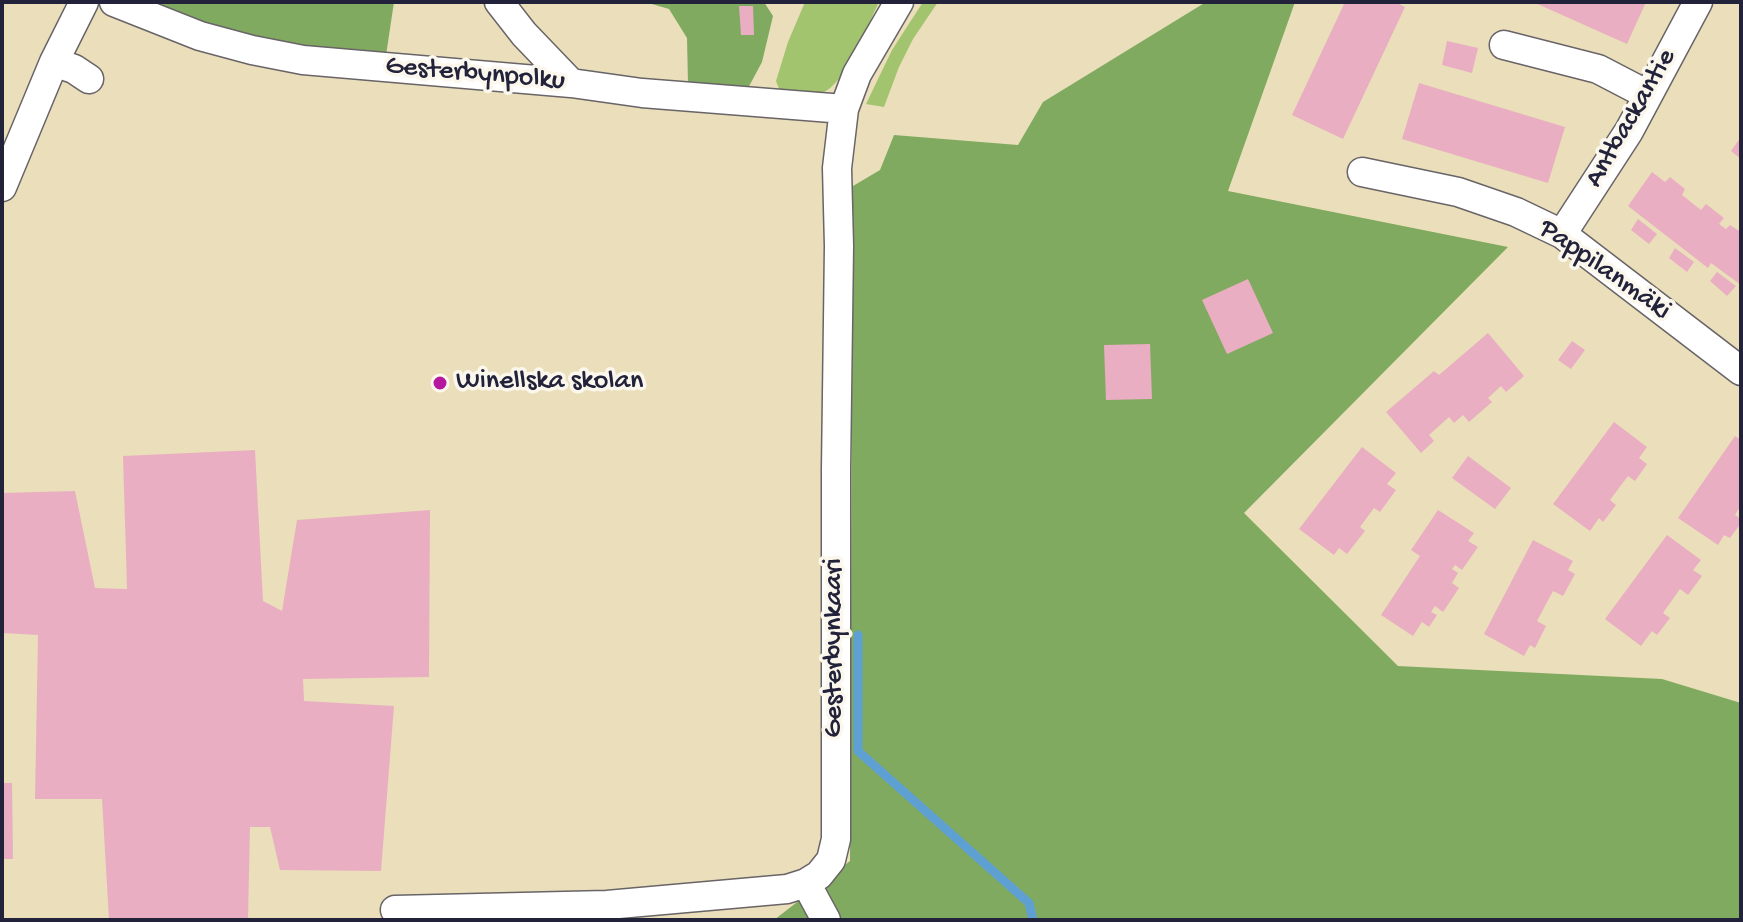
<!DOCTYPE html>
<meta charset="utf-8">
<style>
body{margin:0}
#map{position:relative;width:1743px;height:922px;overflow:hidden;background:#eadfba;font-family:"Gochi Hand",sans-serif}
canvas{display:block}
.frame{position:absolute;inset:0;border:4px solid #22223b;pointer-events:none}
</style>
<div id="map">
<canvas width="1743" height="922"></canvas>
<div class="frame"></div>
</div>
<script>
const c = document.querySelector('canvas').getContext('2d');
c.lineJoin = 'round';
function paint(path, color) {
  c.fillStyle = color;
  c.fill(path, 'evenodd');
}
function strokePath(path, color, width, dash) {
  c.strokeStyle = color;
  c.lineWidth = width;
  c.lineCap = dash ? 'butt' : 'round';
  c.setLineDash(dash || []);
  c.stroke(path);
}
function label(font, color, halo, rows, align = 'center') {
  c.font = font + ' "Gochi Hand",sans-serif';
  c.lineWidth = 7;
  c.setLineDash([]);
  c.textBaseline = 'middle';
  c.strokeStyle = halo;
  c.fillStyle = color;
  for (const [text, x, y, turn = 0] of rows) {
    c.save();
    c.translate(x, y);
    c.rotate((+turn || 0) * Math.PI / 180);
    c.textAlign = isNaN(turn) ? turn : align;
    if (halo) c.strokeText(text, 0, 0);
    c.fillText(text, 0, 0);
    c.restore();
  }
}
const green = new Path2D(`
 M805 2H879C867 26 845 88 819 94 808 97 793 94 781 94L776 81 788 42Z
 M923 2H938L913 39 899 67 884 107 866 104 892 50Z`);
const forest = new Path2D(`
 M135 2H394L385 62 250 42Z
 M645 2H764L773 16 762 62 746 92 688 84 687 38 669 9Z
 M1206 2H1295L1228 191 1508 247 1244 513 1398 666 1662 679 1741 703V920H774L850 861 853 186 880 170 894 135 1018 145 1043 102Z`);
const stream = new Path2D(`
 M858 635V751L1029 903 1033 920`);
const building = new Path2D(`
 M1345 2H1395L1405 7 1343 139 1292 115Z
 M1533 2H1646L1627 44Z
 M739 6H753L754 35H741Z
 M1447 41 1478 48 1472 73 1442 65Z
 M1419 83 1565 127 1548 183 1402 139Z
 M1741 137V159L1731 151Z
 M1652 172 1665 182 1670 177 1685 189 1682 195 1701 210 1706 204 1724 218 1719 224 1726 229 1730 225 1741 232V285L1711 263 1708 268 1628 206Z
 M1638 219 1657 234 1649 244 1631 230Z
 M1675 248 1694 262 1687 272 1669 258Z
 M1717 272 1736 286 1727 296 1710 281Z
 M1248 279 1273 333 1227 354 1202 300Z
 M1488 333 1524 376 1506 392 1501 386 1488 398 1492 402 1469 422 1463 415 1454 423 1449 417 1429 435 1434 441 1421 453 1386 412 1434 371 1439 375Z
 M1572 341 1585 350 1571 369 1558 360Z
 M1150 344 1152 399 1106 400 1104 345Z
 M1614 422 1647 447 1639 458 1647 464 1635 481 1628 476 1610 500 1616 505 1603 522 1599 518 1590 531 1553 504Z
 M1735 436 1741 440V505L1735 515 1741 519V523L1730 538 1724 535 1718 545 1678 518Z
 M1362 447 1396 473 1387 484 1396 490 1380 512 1374 508 1360 527 1365 531 1347 554 1339 548 1334 555 1299 529Z
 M255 450 263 601 282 611 297 520 430 510 429 677 303 679 304 701 394 706 381 871 280 870 270 827H250L248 920H109L102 799H35L38 635 2 633V493L75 491 95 588 127 589 123 456Z
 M1468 456 1511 488 1495 509 1452 478Z
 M1438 510 1474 533 1468 541 1478 547 1462 570 1455 565 1452 569 1458 573 1452 583 1459 588 1443 612 1435 606 1431 612 1437 615 1429 627 1422 622 1413 636 1381 615 1420 556 1411 550Z
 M1667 535 1701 560 1693 570 1702 576 1688 595 1680 589 1663 613 1670 618 1657 635 1652 631 1641 646 1605 619Z
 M1533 540 1573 561 1568 570 1575 574 1563 596 1553 591 1537 621 1546 626 1535 648 1530 645 1524 656 1484 634Z
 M2 783H12L13 859H2Z`);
const minor = new Path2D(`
 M114 2 200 36 252 50 303 60 571 83 642 93 844 109
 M499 2 524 34 571 83
 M1504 45 1598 69 1648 95
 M54 62 74 69 89 79
 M1362 172 1458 192 1516 212 1562 234 1741 371
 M2 187 54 62 84 2
 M1562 234 1629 131 1698 2
 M806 883 826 920
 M395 910 607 905 787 889 806 883 819 875 831 860 836 839V469L839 246 837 168 844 109 857 74 899 2`);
const markers = [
 [440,383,8,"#b5179e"]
];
const streetNames = [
 ["Gesterbynpolku",475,75,5],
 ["Antbackantie",1632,119,-60],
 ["Pappilanmäki",1604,271,35],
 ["Gesterbynkaari",836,648,-90]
];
const poiNames = [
 ["Winellska skolan",456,383]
];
paint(green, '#a2c46e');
paint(forest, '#81aa61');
strokePath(stream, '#5ea0d2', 9);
paint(building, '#e9aec1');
strokePath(minor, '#686467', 31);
strokePath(minor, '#fff', 28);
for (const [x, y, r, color] of markers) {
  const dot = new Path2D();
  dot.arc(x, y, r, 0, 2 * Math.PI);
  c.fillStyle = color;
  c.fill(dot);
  strokePath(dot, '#fbf7ec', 3);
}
label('28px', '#22223b', '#fbf7ec', streetNames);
label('28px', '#22223b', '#fbf7ec', poiNames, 'left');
</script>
